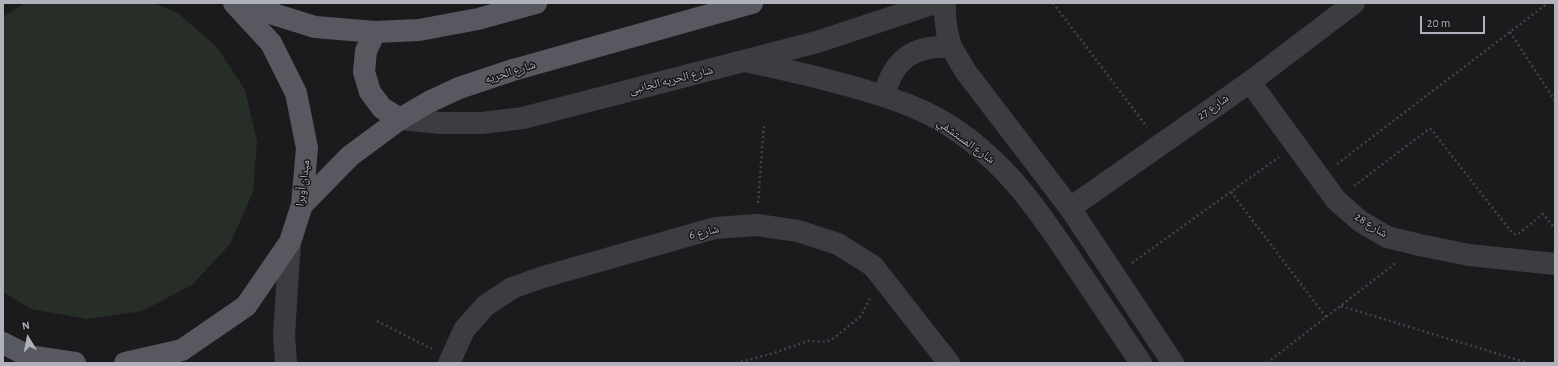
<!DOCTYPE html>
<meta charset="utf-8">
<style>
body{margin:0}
#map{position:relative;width:1558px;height:366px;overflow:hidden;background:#1b1b1d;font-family:"Alegreya Sans",sans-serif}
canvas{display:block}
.frame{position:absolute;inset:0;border:4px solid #afb2bb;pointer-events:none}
.north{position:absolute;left:8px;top:318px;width:40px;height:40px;-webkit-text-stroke:3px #161618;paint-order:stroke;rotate:350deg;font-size:11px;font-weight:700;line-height:16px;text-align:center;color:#afb2bb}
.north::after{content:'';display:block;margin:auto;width:14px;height:18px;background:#afb2bb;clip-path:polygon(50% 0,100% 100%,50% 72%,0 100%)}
.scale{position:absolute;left:1420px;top:16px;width:65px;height:18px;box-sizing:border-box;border:2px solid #afb2bb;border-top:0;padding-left:5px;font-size:12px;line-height:14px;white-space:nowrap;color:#afb2bb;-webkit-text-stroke:3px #161618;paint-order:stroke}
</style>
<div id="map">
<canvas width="1558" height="366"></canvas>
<div class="frame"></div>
<div class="north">N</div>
<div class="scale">20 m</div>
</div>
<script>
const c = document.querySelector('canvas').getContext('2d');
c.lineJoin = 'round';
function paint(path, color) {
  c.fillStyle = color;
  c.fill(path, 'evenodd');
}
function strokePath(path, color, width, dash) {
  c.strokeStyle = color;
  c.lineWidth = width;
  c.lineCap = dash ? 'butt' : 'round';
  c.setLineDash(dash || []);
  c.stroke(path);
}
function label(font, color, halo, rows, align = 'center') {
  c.font = font + ' "Alegreya Sans","Noto Naskh Arabic",sans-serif';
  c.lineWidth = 3;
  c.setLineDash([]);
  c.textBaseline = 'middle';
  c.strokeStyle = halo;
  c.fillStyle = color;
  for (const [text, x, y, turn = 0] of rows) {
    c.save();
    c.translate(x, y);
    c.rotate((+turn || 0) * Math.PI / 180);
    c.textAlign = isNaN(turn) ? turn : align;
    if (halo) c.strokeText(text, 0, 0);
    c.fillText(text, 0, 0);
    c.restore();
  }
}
const green = new Path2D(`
 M25 3H153L178 13 217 47 245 90 257 141 253 192 230 244 192 285 142 311 87 319 31 309 3 292V17Z`);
const path = new Path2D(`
 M1053 3 1147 127
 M1510 32 1555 101
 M1337 164 1548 3
 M1354 186 1429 129H1431L1513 234H1518L1543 214 1555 229
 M1231 192 1326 317
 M758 203 764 125
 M1132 263 1279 157
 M1341 306 1528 363
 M377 321 432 349
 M736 363 774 353 808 341 826 342 834 338 861 316 870 298
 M1267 363 1397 262`);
const minor = new Path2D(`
 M945 3V16L947 32 951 47 966 72 1070 208 1173 363
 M749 62C788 70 826 79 864 90 894 99 924 109 950 126 1006 162 1039 211 1075 265 1097 298 1119 330 1141 363
 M1250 82 1336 200 1360 221 1387 237 1420 245 1469 255 1555 264
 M884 96C893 59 914 45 951 47
 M400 119 441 123H482L523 118 817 42 935 3
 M1070 208 1250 82 1354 3
 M286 363 284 335 290 242
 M449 363 464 330 485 306 512 288 543 277 715 228 757 225 798 231 838 244 873 266 949 363`);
const major = new Path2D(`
 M238 3 315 27 375 32 419 30 478 19 536 3
 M375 32 366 51 364 72 370 92 382 108 400 119
 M302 205 350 156 400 119 429 102 459 88 513 70 752 3
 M3 343 28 356 75 363
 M125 363 182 350 246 306 290 242 302 205 307 148 296 93 271 43 234 3`);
const streetNames = [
 ["شارع الحريه",510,72,-17],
 ["شارع الحريه الجانبى",671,80,-14],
 ["شارع 27",1213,107,-35],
 ["شارع المستشفي",966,141,36],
 ["ميدان أوبرا",303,183,-83],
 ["شارع 28",1371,225,32],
 ["شارع 6",704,232,-13]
];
paint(green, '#272e28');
strokePath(path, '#424348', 2.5, [2, 3]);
strokePath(minor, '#3c3d41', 22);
strokePath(major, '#585960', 22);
label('12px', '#afb2bb', '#161618', streetNames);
</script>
